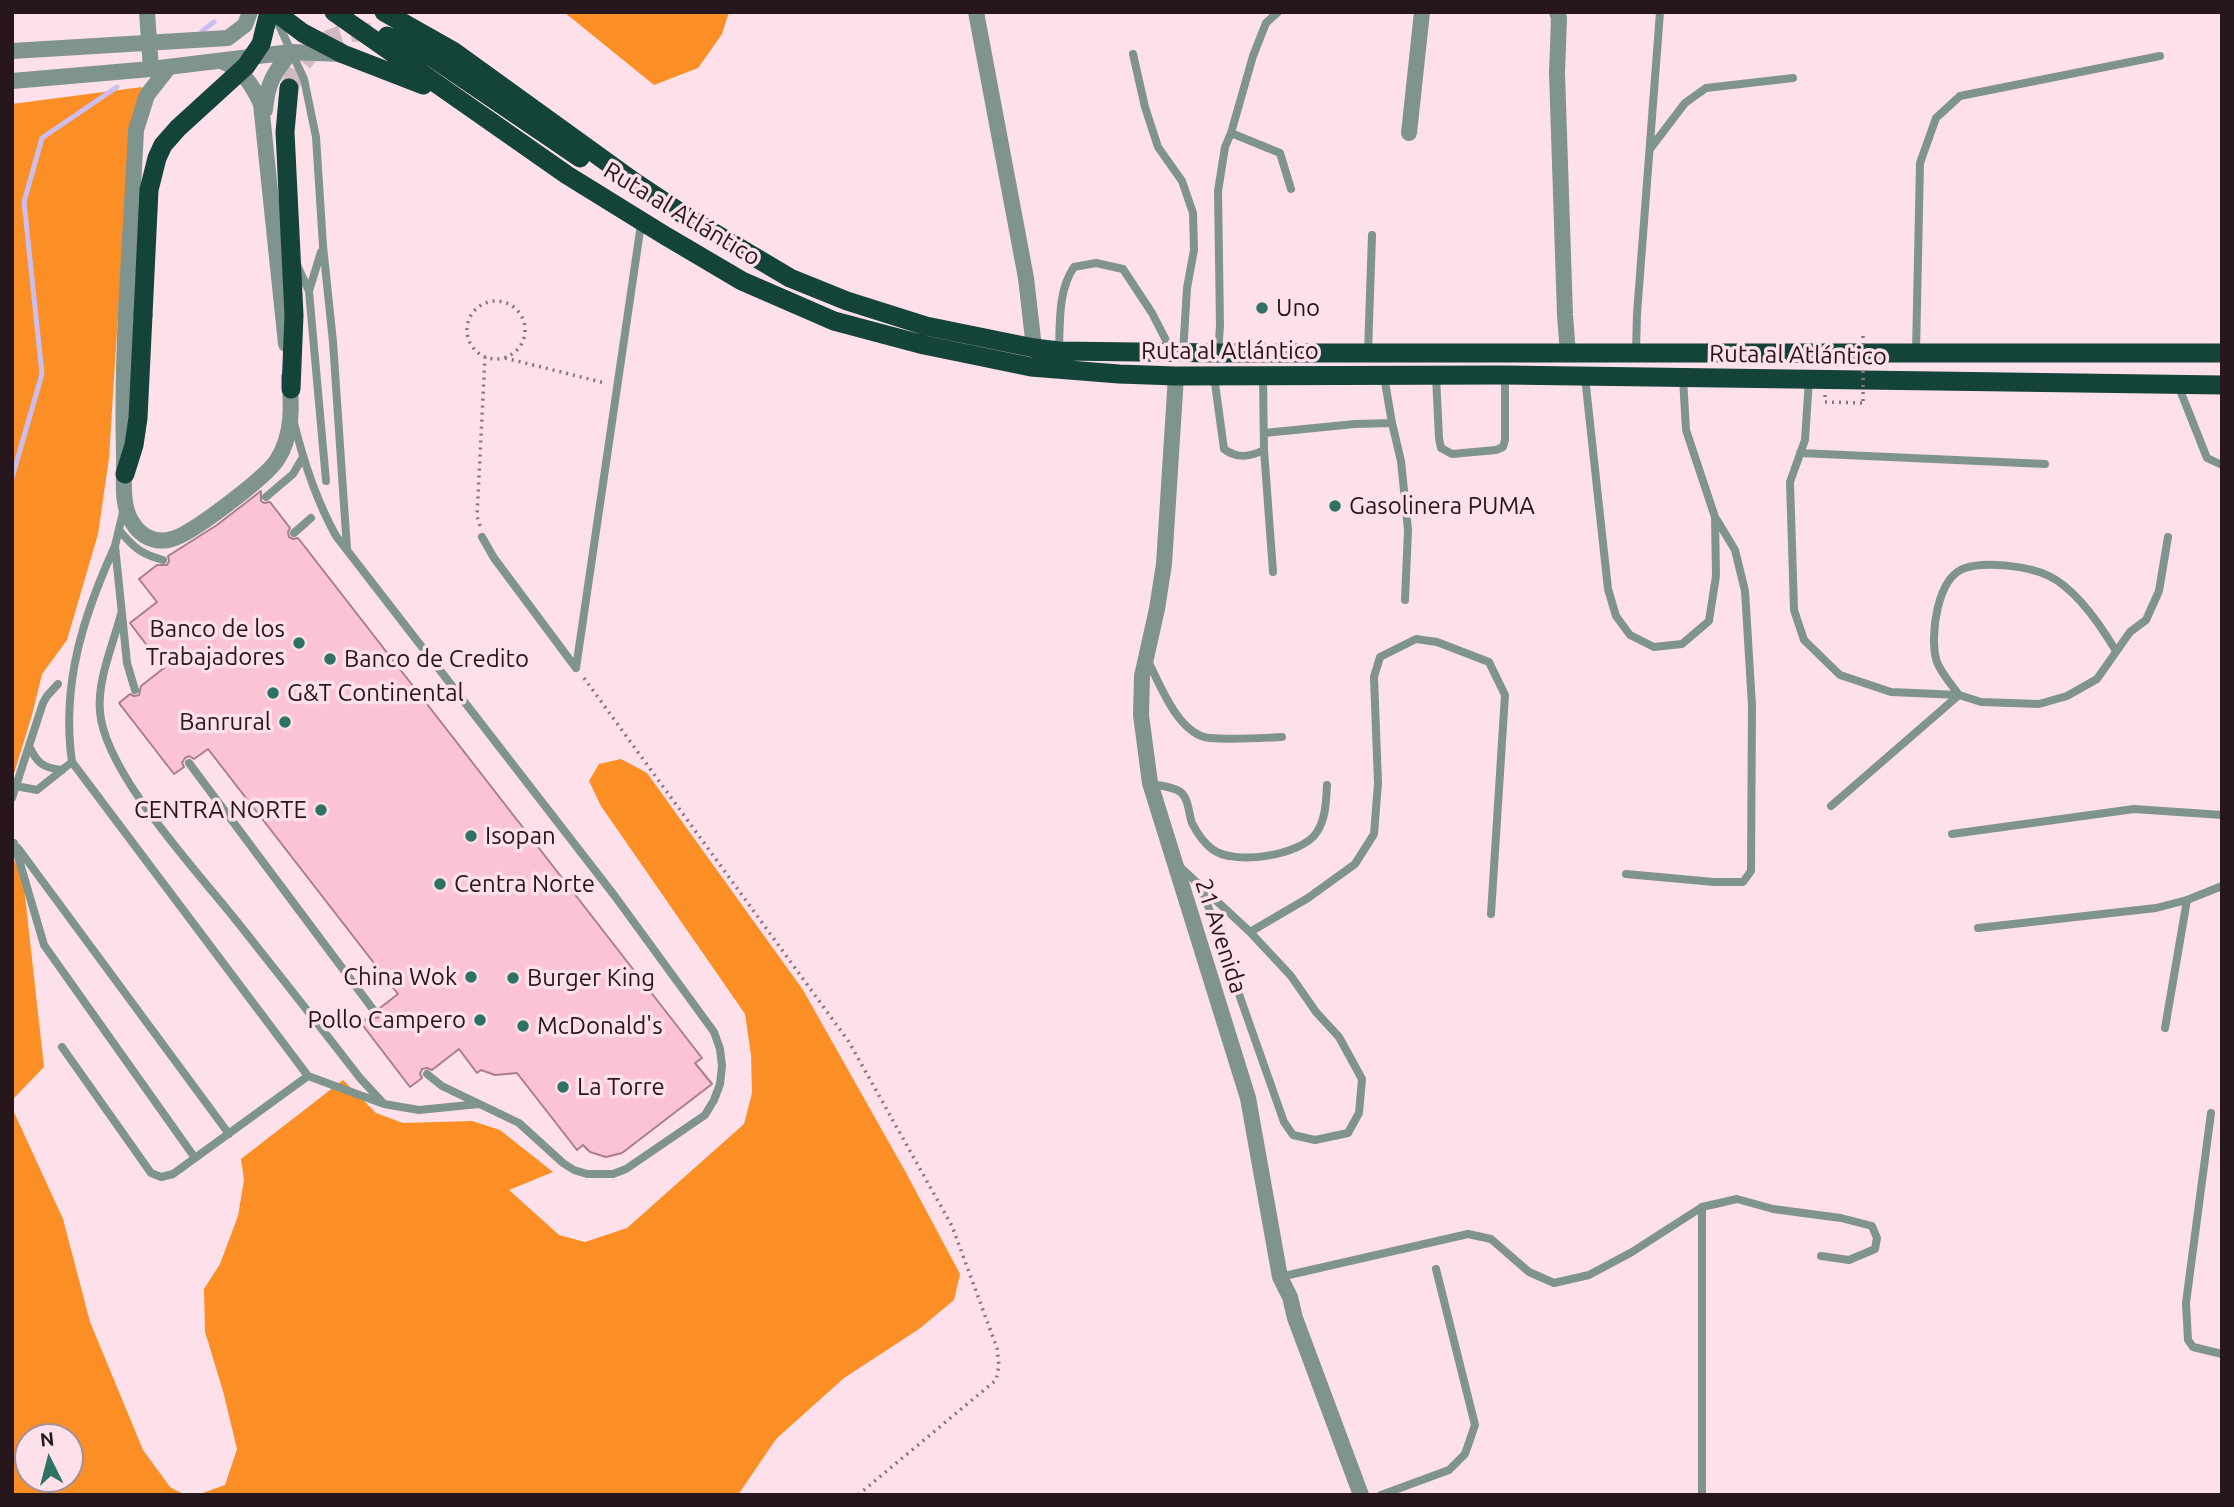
<!DOCTYPE html>
<meta charset="utf-8">
<style>
body{margin:0}
#map{position:relative;width:2234px;height:1507px;overflow:hidden;background:#fde0e9;font-family:Ubuntu,sans-serif}
canvas{display:block}
.frame{position:absolute;inset:0;border:14px solid #27161c;pointer-events:none}
.north{position:absolute;left:14px;top:1423px;width:70px;height:70px;box-sizing:border-box;background:#fde0e9;border:2px solid #a78f97;border-radius:50%;rotate:354deg;font-size:19px;font-weight:700;line-height:28px;text-align:center;color:#27161c}
.north::after{content:'';display:block;margin:auto;width:24px;height:32px;background:#2f7264;clip-path:polygon(50% 0,100% 100%,50% 72%,0 100%)}
</style>
<div id="map">
<canvas width="2234" height="1507"></canvas>
<div class="frame"></div>
<div class="north">N</div>
</div>
<script>
const c = document.querySelector('canvas').getContext('2d');
c.lineJoin = 'round';
function paint(path, color) {
  c.fillStyle = color;
  c.fill(path, 'evenodd');
}
function strokePath(path, color, width, dash) {
  c.strokeStyle = color;
  c.lineWidth = width;
  c.lineCap = dash ? 'butt' : 'round';
  c.setLineDash(dash || []);
  c.stroke(path);
}
function label(font, color, halo, rows, align = 'center') {
  c.font = font + ' Ubuntu,sans-serif';
  c.lineWidth = 7;
  c.setLineDash([]);
  c.textBaseline = 'middle';
  c.strokeStyle = halo;
  c.fillStyle = color;
  for (const [text, x, y, turn = 0] of rows) {
    c.save();
    c.translate(x, y);
    c.rotate((+turn || 0) * Math.PI / 180);
    c.textAlign = isNaN(turn) ? turn : align;
    if (halo) c.strokeText(text, 0, 0);
    c.fillText(text, 0, 0);
    c.restore();
  }
}
const forest = new Path2D(`
 M564 12H729L722 34 698 68 654 85Z
 M142 87 130 125 109 458 98 534 67 640 42 674 32 715 12 780V104Z
 M621 759 647 773 803 990 905 1171 960 1274 954 1300 919 1329 844 1378 776 1439 738 1495H197L225 1485 237 1449 223 1391 205 1332 204 1289 220 1264 238 1216 244 1180 241 1159 343 1080 376 1113 403 1123 472 1121 500 1130 553 1172 509 1190 559 1235 585 1242 627 1228 744 1124 752 1093 751 1055 745 1014 601 806 589 781 599 764Z
 M12 856 23 878 44 1067 12 1100Z
 M12 1108 63 1219 90 1322 143 1450 170 1487 185 1495H12ZM70 1437V1479H28V1437Z`);
const stream = new Path2D(`
 M202 31 214 22
 M12 478 42 374 24 202 42 138 117 87`);
const building = new Path2D(`
 M261 491V501L264 503 270 502 290 528 288 532 289 537 293 539 298 538 702 1058 695 1063 712 1084 622 1153 606 1157 590 1152 583 1145 577 1150 517 1073 495 1075 481 1070 477 1073 459 1049 432 1070 427 1068 422 1069 420 1074 422 1078 410 1087 361 1023 370 1016 375 1018 379 1017 380 1008 398 994 208 749 194 759 189 756 185 758 182 763 184 767 174 774 119 703 130 694 134 696 139 695 141 686 164 668 130 623 157 602 139 579 157 565H167L169 561 168 556 217 525Z`);
const trunkTunnel = new Path2D(`
 M289 88C301 53 334 26 372 33`);
const path = new Path2D(`
 M467 330a29 29 0 1 1 58 0a29 29 0 1 1-58 0Z
 M505 358 605 383
 M1825 395V402L1863 403
 M480 526 477 516 485 357
 M584 678 849 1042 952 1226 997 1348 999 1366 996 1380 858 1495`);
const service = new Path2D(`
 M277 21 304 79 316 137 323 246 333 342 347 549
 M1133 54 1145 107 1158 147 1182 181 1193 213 1194 250 1187 288 1183 353
 M1231 133 1280 153 1291 189
 M1650 149 1685 103 1706 88 1793 78
 M321 252 309 291 326 481
 M297 265 309 291
 M1059 351C1060 323 1058 290 1074 267L1096 263 1123 269 1152 313 1171 350
 M1636 351 1637 314 1660 12
 M1916 352 1920 163 1936 118 1960 96 2160 56
 M1218 353 1220 326 1218 191 1225 147 1231 133 1253 56 1266 23 1278 12
 M1368 353 1372 235
 M1214 376 1224 449C1237 459 1250 457 1264 450L1263 376
 M1436 376 1439 438 1441 448 1452 454 1496 450 1503 447 1505 440V376
 M1585 377 1608 589 1616 616 1630 635 1654 647 1682 644 1709 621 1716 576 1715 517 1686 430 1683 378
 M1809 379 1805 440 1790 482 1794 610 1804 640 1840 675 1891 692 1959 695 1981 702 2039 704 2067 696 2097 679 2130 632 2146 620 2159 591 2168 537
 M2178 385 2207 458 2222 465
 M294 423C304 463 316 500 336 536L614 895 714 1032 720 1049 722 1066 720 1084 714 1100 705 1115 626 1169 613 1174H587L574 1170 563 1163 519 1123 442 1086 427 1074
 M1392 423 1401 461 1408 530 1405 600
 M1264 433 1355 424 1392 423 1384 376
 M1264 450 1273 572
 M1800 453 2045 464
 M266 497 293 474 303 457
 M124 508 115 546 127 663 135 690
 M119 530C134 548 141 554 163 560
 M294 533 311 518
 M482 537 494 558 576 668
 M115 546C83 616 61 685 72 762L308 1076 384 1104
 M121 614C113 645 97 680 100 712 105 773 196 870 235 919 277 972 319 1025 360 1078L384 1104 419 1110 479 1104
 M1147 659C1160 684 1178 735 1210 738 1234 740 1259 738 1282 737
 M576 668 641 224
 M29 746C37 763 43 768 62 770
 M189 763 375 1012
 M1150 783C1159 786 1169 786 1177 790 1189 795 1188 812 1192 823 1197 833 1203 842 1212 849 1233 866 1302 856 1317 832 1326 818 1326 801 1327 785
 M16 786 37 790 72 762
 M12 798 43 703 47 696 58 684
 M1831 806 1959 695C1952 685 1939 671 1936 659 1930 635 1937 577 1965 568 1985 561 2029 566 2049 576 2076 589 2101 626 2116 651
 M1952 834 2134 809 2222 815
 M14 843 44 945 195 1158
 M18 848 229 1134
 M1179 866 1250 932 1291 976 1316 1012 1339 1037 1362 1079 1359 1113 1348 1133 1315 1140 1293 1135 1284 1122 1202 889
 M1626 874 1714 882H1743L1751 871 1752 705 1745 591 1735 550 1717 520
 M1978 928 2156 908 2187 900 2222 886
 M1250 932 1308 898 1355 864 1374 834 1378 783 1374 677 1380 657 1416 639 1437 642 1489 662 1505 695 1491 914
 M2165 1028 2187 900
 M62 1047 151 1173 161 1177 173 1174 308 1076
 M2211 1113 2186 1303 2188 1340 2193 1347 2222 1354
 M1702 1207V1495
 M1280 1277 1468 1234 1491 1239 1529 1272 1554 1283 1589 1275 1632 1252 1702 1207 1737 1199 1773 1209 1841 1218 1872 1226 1877 1238 1875 1249 1849 1260 1821 1256
 M1381 1495 1449 1470 1465 1454 1475 1425 1436 1269`);
const minor = new Path2D(`
 M147 12 151 69
 M976 12 1026 278 1034 348
 M1557 12 1559 18 1557 73 1565 315 1568 354
 M12 51 228 38 245 25 250 12
 M221 61C242 69 252 84 261 104L286 344
 M169 67 147 95 136 130C131 238 121 346 124 454 125 475 120 504 132 522 140 536 155 544 172 539 192 534 266 477 277 460 293 436 292 404 289 377
 M12 81 151 69 291 52 341 54
 M265 110C267 84 274 72 291 52
 M1409 133 1422 12
 M1176 376 1164 564 1157 609 1142 676 1141 715 1150 783 1248 1098 1280 1277 1290 1297 1295 1318 1361 1495`);
const trunk = new Path2D(`
 M275 12 303 33 343 54 423 85
 M334 12 567 175 664 235 742 281 834 321 924 345 1031 367 1119 374 1176 376 1505 375 2222 385
 M384 12 453 51 633 181 684 215 790 278 847 301 926 326 1034 348 1059 351 1218 353H2222
 M387 36 407 44 433 58 580 158
 M289 88 285 132 294 315 291 389
 M125 474 134 445 138 418 143 315`);
const pathBridge = new Path2D(`
 M1863 336V403`);
const trunkBridge = new Path2D(`
 M143 315 149 190 157 158 163 145 178 128 246 66 261 44 269 12`);
const markers = [
 [1262,308,7,"#2f7264"],
 [1335,506,7,"#2f7264"],
 [299,643,7,"#2f7264"],
 [330,659,7,"#2f7264"],
 [273,693,7,"#2f7264"],
 [285,722,7,"#2f7264"],
 [321,810,7,"#2f7264"],
 [471,836,7,"#2f7264"],
 [440,884,7,"#2f7264"],
 [471,977,7,"#2f7264"],
 [513,978,7,"#2f7264"],
 [480,1020,7,"#2f7264"],
 [523,1026,7,"#2f7264"],
 [563,1087,7,"#2f7264"]
];
const streetNames = [
 ["Ruta al Atlántico",682,214,31],
 ["Ruta al Atlántico",1230,351],
 ["Ruta al Atlántico",1798,355,1],
 ["21 Avenida",1221,936,72]
];
const poiNames = [
 ["Uno",1276,308],
 ["Gasolinera PUMA",1349,506],
 ["Banco de los",285,629,"right"],
 ["Trabajadores",285,657,"right"],
 ["Banco de Credito",344,659],
 ["G&T Continental",287,693],
 ["Banrural",271,722,"right"],
 ["CENTRA NORTE",307,810,"right"],
 ["Isopan",485,836],
 ["Centra Norte",454,884],
 ["China Wok",457,977,"right"],
 ["Burger King",527,978],
 ["Pollo Campero",466,1020,"right"],
 ["McDonald's",537,1026],
 ["La Torre",577,1087]
];
paint(forest, '#fc8e26');
strokePath(stream, '#cbbeee', 5);
paint(building, '#fbc3d5');
strokePath(building, '#a97e8c', 2);
strokePath(trunkTunnel, '#d2b8c0', 19, [19, 10]);
strokePath(path, '#89737a', 3.5, [2, 5]);
strokePath(service, '#7f948e', 8);
strokePath(minor, '#7f948e', 16);
strokePath(trunk, '#14433a', 19);
strokePath(pathBridge, '#89737a', 3.5, [2, 5]);
strokePath(trunkBridge, '#14433a', 19);
for (const [x, y, r, color] of markers) {
  const dot = new Path2D();
  dot.arc(x, y, r, 0, 2 * Math.PI);
  c.fillStyle = color;
  c.fill(dot);
  strokePath(dot, '#fde0e9', 2.5);
}
label('24px', '#27161c', '#fde0e9', streetNames);
label('24px', '#27161c', '#fde0e9', poiNames, 'left');
</script>
